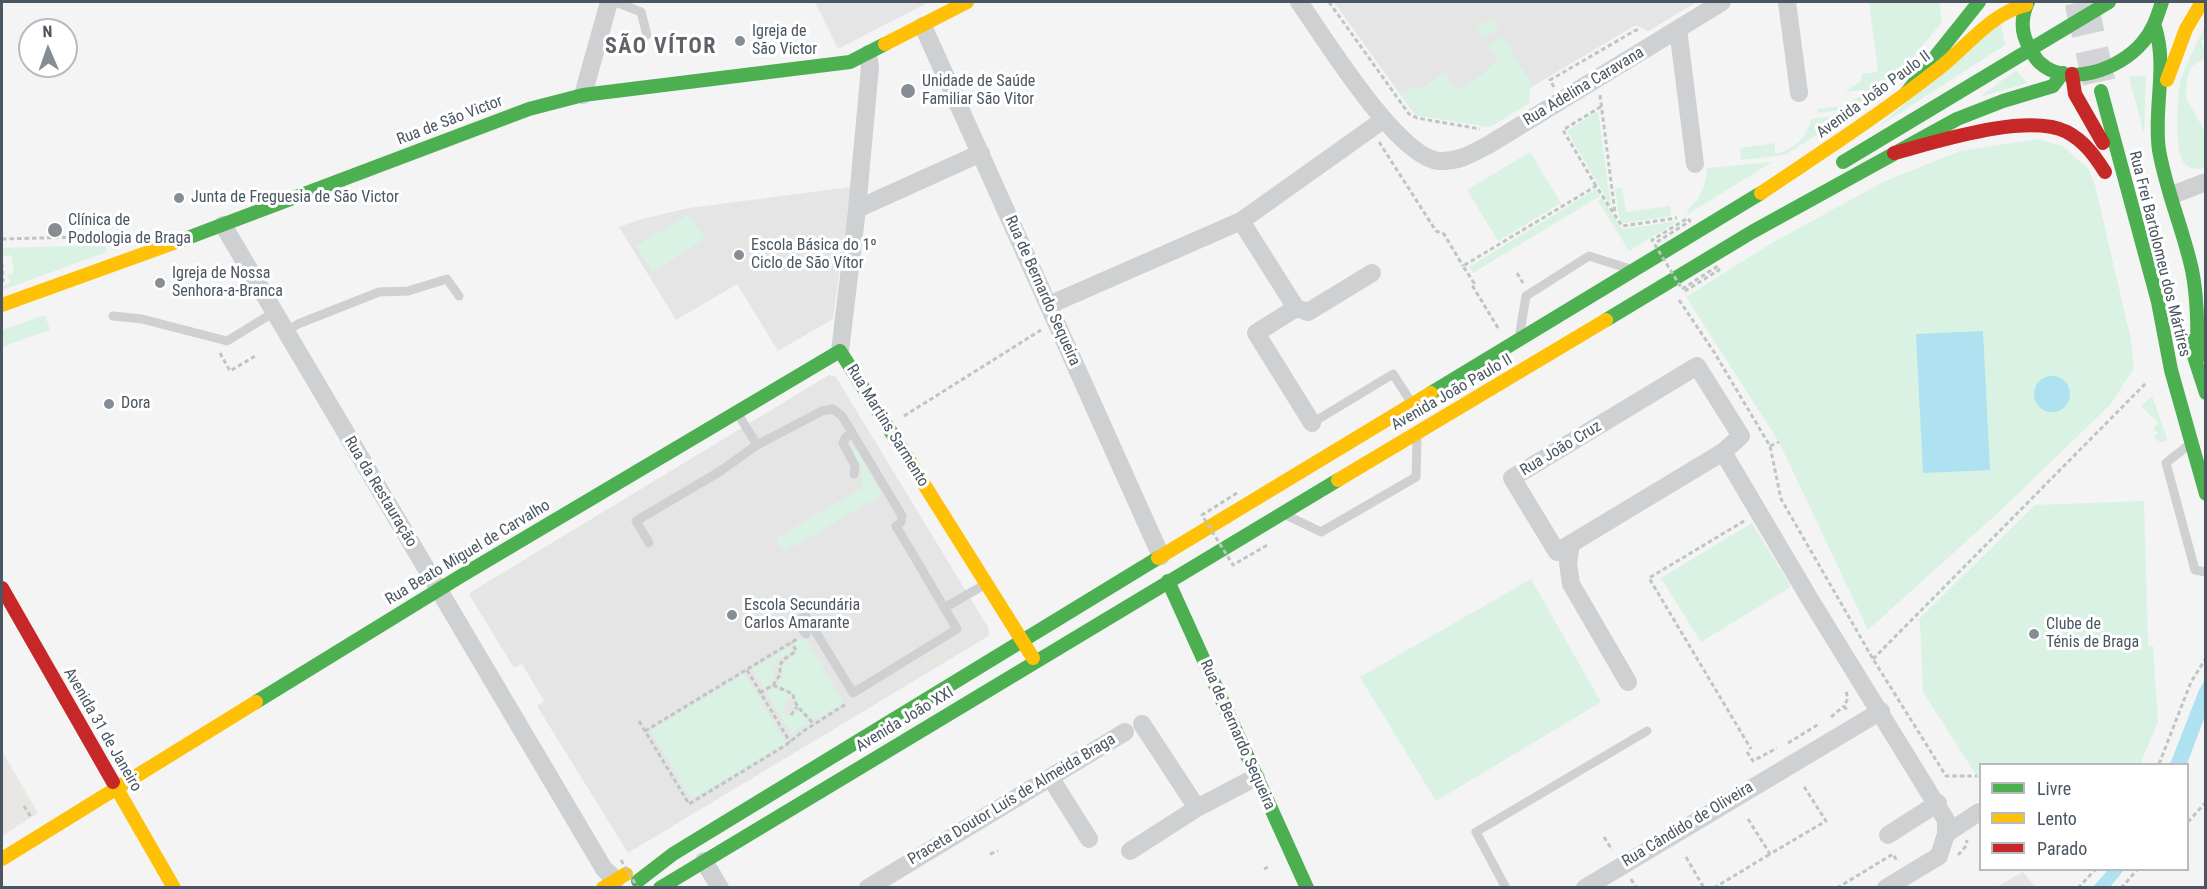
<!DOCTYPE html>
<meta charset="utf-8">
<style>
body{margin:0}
#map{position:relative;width:2207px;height:889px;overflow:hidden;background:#f4f4f4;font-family:"Roboto Condensed",sans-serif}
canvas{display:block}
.frame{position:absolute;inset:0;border:3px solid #4a5661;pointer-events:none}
.legend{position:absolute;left:1979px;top:763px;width:210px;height:108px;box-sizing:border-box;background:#fff;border:2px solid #b7bbc0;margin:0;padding:8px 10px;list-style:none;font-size:18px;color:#4a5661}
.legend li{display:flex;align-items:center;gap:12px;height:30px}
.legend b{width:30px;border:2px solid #b7bbc0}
.north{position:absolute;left:18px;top:18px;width:60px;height:60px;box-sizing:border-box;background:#fff;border:2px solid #b7bbc0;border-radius:50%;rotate:358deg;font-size:16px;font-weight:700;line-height:24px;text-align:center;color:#4a5661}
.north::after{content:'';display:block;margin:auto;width:21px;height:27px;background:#868d94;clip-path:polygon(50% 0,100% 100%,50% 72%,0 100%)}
</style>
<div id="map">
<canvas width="2207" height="889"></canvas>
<div class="frame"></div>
<ul class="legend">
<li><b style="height:8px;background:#4caf50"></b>Livre</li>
<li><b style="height:8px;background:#ffc107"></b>Lento</li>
<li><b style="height:8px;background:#c62828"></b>Parado</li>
</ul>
<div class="north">N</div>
</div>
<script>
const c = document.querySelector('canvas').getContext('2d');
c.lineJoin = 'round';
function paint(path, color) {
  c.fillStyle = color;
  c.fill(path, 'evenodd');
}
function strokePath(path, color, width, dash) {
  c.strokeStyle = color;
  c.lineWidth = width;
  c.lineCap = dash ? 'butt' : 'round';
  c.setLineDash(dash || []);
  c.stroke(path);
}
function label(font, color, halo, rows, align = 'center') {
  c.font = font + ' "Roboto Condensed",sans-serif';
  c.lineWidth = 6;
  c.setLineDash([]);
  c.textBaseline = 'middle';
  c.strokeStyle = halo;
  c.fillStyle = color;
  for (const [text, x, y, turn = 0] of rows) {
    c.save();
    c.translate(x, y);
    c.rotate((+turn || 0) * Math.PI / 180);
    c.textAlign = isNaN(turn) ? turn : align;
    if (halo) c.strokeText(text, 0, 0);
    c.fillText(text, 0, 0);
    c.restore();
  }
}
const commercial = new Path2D(`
 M2 751 38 813 2 836Z`);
const education = new Path2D(`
 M815 2H929L838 49Z
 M1334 2H1697L1648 31 1636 25 1530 88 1529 103 1490 127 1415 115Z
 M851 187 833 319 778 351 737 284 676 320 619 227 642 219 689 208Z
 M829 375 836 377 989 629V634L987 637 628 853 537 706 544 701 522 664 514 668 470 596 471 592Z
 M2023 872 2035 887H1996Z`);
const green = new Path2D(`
 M1869 2H1939L1942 22 1898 75 1862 107 1818 113V109L1842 106 1865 94 1864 90 1845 92 1861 81 1862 74 1878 72Z
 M1493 18 1499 29 1483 38 1476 28Z
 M2001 22 2005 45 1878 127Z
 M2205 25V38L2201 42 2205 50V58L2192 66 2187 78 2186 98 2205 132V168C2198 169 2189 170 2184 163 2174 152 2177 90 2182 76 2188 59 2198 42 2205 25Z
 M1503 36 1533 87 1530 89 1529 103 1490 127 1415 115 1402 95 1416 85 1420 90 1445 71 1457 89C1473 82 1487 72 1498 59L1488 45Z
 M2016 70 2028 83 1980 97Z
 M2132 76H2146L2144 134 2129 77Z
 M1598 111 1611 206 1567 131Z
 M1850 114 1785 155 1741 160 1740 148 1775 143V154C1794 149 1807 138 1811 119Z
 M2038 139 2062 146 2088 168 2095 185 2131 340 2134 368 2110 405 2000 511 1868 630 1779 442 1686 297 1772 243 1885 181 1960 151Z
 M1530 152 1561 203 1498 241 1467 190Z
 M1772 162 1688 214 1687 210C1700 201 1707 183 1707 168Z
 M1622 188 1626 212 1670 206 1671 216 1623 223 1619 216 1615 189Z
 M1596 189 1600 196 1473 273 1469 267Z
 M1602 198 1622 229 1678 221 1629 251 1598 201Z
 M689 214 705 239 652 272 636 246Z
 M105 245 107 252 2 290V286L11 282 7 275 14 273 11 255 3 256 2 248Z
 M45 315 50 330 2 347V330Z
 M2152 396 2167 438 2166 441 2160 442 2153 437 2158 433 2153 429 2158 423 2141 406Z
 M855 448 882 495 784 552 776 538 862 488 861 470 853 453Z
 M2144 501 2148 646H2153L2158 722 2140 764H1980V781L1923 692 1920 622 1917 621 2035 505Z
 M1752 523 1791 587 1701 642 1661 578Z
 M1531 579 1601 702 1436 801 1360 677Z
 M805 637 844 703 813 721 797 704 792 691 780 687 777 683 783 676 782 665 797 652 795 643Z
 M792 646 791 653 775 661 777 663 775 667 772 665V667L774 669V675L771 677H773L772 683 764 688 752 669Z
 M745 674 786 743 692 799 650 731Z
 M771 689 789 693 790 698 783 700 786 702 785 710 782 712 785 713V716H792L796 710 804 715 809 723 791 733 766 692Z`);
const sand = new Path2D(`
 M948 647 951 653 925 668 922 662Z`);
const water = new Path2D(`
 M1983 331 1990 470 1923 473 1916 334Z
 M2034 394a18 18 0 1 1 36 0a18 18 0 1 1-36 0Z
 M2205 679V716L2187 764H2170L2199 690Z
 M2108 870H2124L2110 887H2093Z`);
const highwayTunnel = new Path2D(`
 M2081 2 2101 91`);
const path = new Path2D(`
 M1329 2 1409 114 1417 118 1480 129
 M1554 87 1550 80 1636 30 1641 31
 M1600 95 1615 213
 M1379 142 1436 231 1444 234 1463 266
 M1596 186 1563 130 1602 106
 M2 239 119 236 122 238
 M2 263 3 282
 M1517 273 1523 283
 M1679 300 1714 352 1770 446 1781 499 1873 659 1946 776H1977
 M1498 328 1472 285 1474 283 1463 266 1596 186 1622 226 1677 218
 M220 353 230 371 257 355
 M904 416 1041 330
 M1770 446 1779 442
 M1744 521 1649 578 1751 749
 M1873 659 2146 383
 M747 670 790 742
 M773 685 793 694C795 709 806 713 814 725
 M1846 692 1848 698 1844 706 1847 710
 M760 693 773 685 780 675V665L783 660 796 651 792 642
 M791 715 797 707
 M1831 717 1844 706
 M639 721 689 804 786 745 802 732 846 704
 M645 731 797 639
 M1788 743 1819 724
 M1747 752 1753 761 1777 748
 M2159 764 2191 682 2206 658
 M24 806 31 817
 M1748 819 1770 854 1826 821 1803 785
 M2188 822 2206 802
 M1604 837 1612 850
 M990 854 998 851
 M1958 855 1966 846 1967 840
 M1686 857 1704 888
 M1264 869 1268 867
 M1631 879 1636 888
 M1714 888 1770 854
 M1837 888 1893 854 1897 861
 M2078 888 2095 870
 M2121 888 2137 870`);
const lane = new Path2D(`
 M616 2 641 12 647 35
 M113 316 142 319 227 341 273 313
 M285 332 298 324 379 292 408 291 447 279 459 296
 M1520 332 1526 296 1589 256 1627 268
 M738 414 757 445
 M1312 423 1393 374 1411 402
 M852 433 846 437 843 443 855 466 854 474
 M2186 447 2166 463 2195 570 2206 572
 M1290 517 1321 532 1416 477 1417 438
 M649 543 636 521 719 472 757 445 822 411 833 409 842 416 898 509 902 516 901 522 896 526 957 629 853 693 806 616 796 621 806 634
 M944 608 984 585
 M1506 888 1476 832 1647 731`);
const street = new Path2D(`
 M1299 2C1324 37 1397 157 1439 161 1459 162 1473 153 1490 144L1722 2
 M1787 2 1799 93
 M923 26 1161 556
 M1678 29 1695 164
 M583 95 609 2
 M2172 195 2206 182
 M857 209 981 153
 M1241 221 1296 308 1256 333 1312 423
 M223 225 604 869 616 880
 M1049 305 1241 221 1383 120
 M1296 308 1308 312 1372 273
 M840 351 857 209 870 67 868 54
 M1697 366 1741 436 1723 452 1557 552 1512 478Z
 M1723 452 1811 601 1946 820V834L1939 856 1886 888
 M1571 544 1568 563 1571 584 1628 682
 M1142 724 1197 808
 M1050 777 1089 839
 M1946 834 1979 812 1980 814
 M1888 835 1938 803
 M1130 851 1197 808 1256 777
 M704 861 720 888
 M868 888 1125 732
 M1585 888 1881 711`);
const fast = new Path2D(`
 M2028 2C2020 19 2021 35 2031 50 2033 54 2036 59 2039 62 2067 89 2120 69 2142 43 2153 31 2157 17 2162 2
 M2155 27C2168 67 2153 109 2159 150 2166 191 2183 229 2192 270 2198 300 2198 330 2197 361
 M2101 91 2158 302 2171 370 2206 494
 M1907 92 1979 2
 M182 240 529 109 583 95 850 62 885 44
 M1606 320 1752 232 1957 119 2003 101 2053 86 2063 73
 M2189 341 2206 393
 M1431 393 1761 193
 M1168 581 1307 888
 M256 702 461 576 840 351 910 462
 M638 881 673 854 1158 558
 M660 888 1338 480`);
const slow = new Path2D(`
 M885 44 967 2
 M2167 80 2186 29 2202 2
 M1761 193C1822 152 1884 112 1942 66 1968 45 1992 13 2026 5
 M2 305 182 240
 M910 462 1033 658
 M1338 480 1606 320
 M1158 558 1431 393
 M113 782 174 888
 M2 859 256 702
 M603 888 626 874`);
const jam = new Path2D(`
 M2072 74 2075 94 2103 143
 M1894 153C1936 142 2027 112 2067 132 2084 141 2095 156 2105 172
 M2 588 113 782`);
const pathBridge = new Path2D(`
 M1657 242 1690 221 1688 218 1652 240 1682 289 1718 266 1719 270 1685 291
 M1237 493 1202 515 1233 565 1269 544
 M621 860 638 888`);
const fastBridge = new Path2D(`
 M1843 162 2109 2`);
const markers = [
 [740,41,6,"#868d94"],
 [908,91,8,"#868d94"],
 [179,198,6,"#868d94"],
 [55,230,8,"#868d94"],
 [739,255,6,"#868d94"],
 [160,283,6,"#868d94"],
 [109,404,6,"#868d94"],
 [732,615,6,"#868d94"],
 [2034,634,6,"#868d94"]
];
const poiNames = [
 ["Igreja de",752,32],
 ["São Victor",752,50],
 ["Unidade de Saúde",922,82],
 ["Familiar São Vitor",922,100],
 ["Junta de Freguesia de São Victor",191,198],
 ["Clínica de",68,221],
 ["Podologia de Braga",68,239],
 ["Escola Básica do 1º",751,246],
 ["Ciclo de São Vítor",751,264],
 ["Igreja de Nossa",172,274],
 ["Senhora-a-Branca",172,292],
 ["Dora",121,404],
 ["Escola Secundária",744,606],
 ["Carlos Amarante",744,624],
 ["Clube de",2046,625],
 ["Ténis de Braga",2046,643]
];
const streetNames = [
 ["Rua Adelina Caravana",1584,87,-31],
 ["Avenida João Paulo II",1874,95,-36],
 ["Rua de São Victor",450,121,-21],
 ["Rua Frei Bartolomeu dos Mártires",2159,254,76],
 ["Rua de Bernardo Sequeira",1042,291,66],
 ["Avenida João Paulo II",1452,393,-30],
 ["Rua Martins Sarmento",887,426,58],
 ["Rua João Cruz",1561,449,-31],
 ["Rua da Restauração",380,492,59],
 ["Rua Beato Miguel de Carvalho",468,553,-31],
 ["Avenida João XXI",905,720,-31],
 ["Avenida 31 de Janeiro",102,730,60],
 ["Rua de Bernardo Sequeira",1237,735,66],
 ["Praceta Doutor Luís de Almeida Braga",1012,800,-31],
 ["Rua Cândido de Oliveira",1688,825,-31]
];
const districtNames = [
 ["SÃO VÍTOR",661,47]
];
paint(commercial, '#e8e7e3');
paint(education, '#e6e5e6');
paint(green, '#d9f2e3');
paint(sand, '#e7e6e1');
paint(water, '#aee2f0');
strokePath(highwayTunnel, '#d2d4d7', 33, [33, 16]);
strokePath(path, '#bcc7c4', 3, [4.5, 3]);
strokePath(lane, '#ced0d2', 9);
strokePath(street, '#ced0d2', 18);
strokePath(fast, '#4caf50', 14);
strokePath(slow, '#ffc107', 14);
strokePath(jam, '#c62828', 14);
strokePath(pathBridge, '#bcc7c4', 3, [4.5, 3]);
strokePath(fastBridge, '#4caf50', 14);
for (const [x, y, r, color] of markers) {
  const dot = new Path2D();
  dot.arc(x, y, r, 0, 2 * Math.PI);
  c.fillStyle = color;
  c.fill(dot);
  strokePath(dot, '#fff', 2);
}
label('16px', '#4a5661', '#fff', poiNames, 'left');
label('16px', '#4a5661', '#fff', streetNames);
c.letterSpacing = '1.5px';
label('bold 22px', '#5f6368', '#fff', districtNames);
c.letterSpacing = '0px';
</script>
